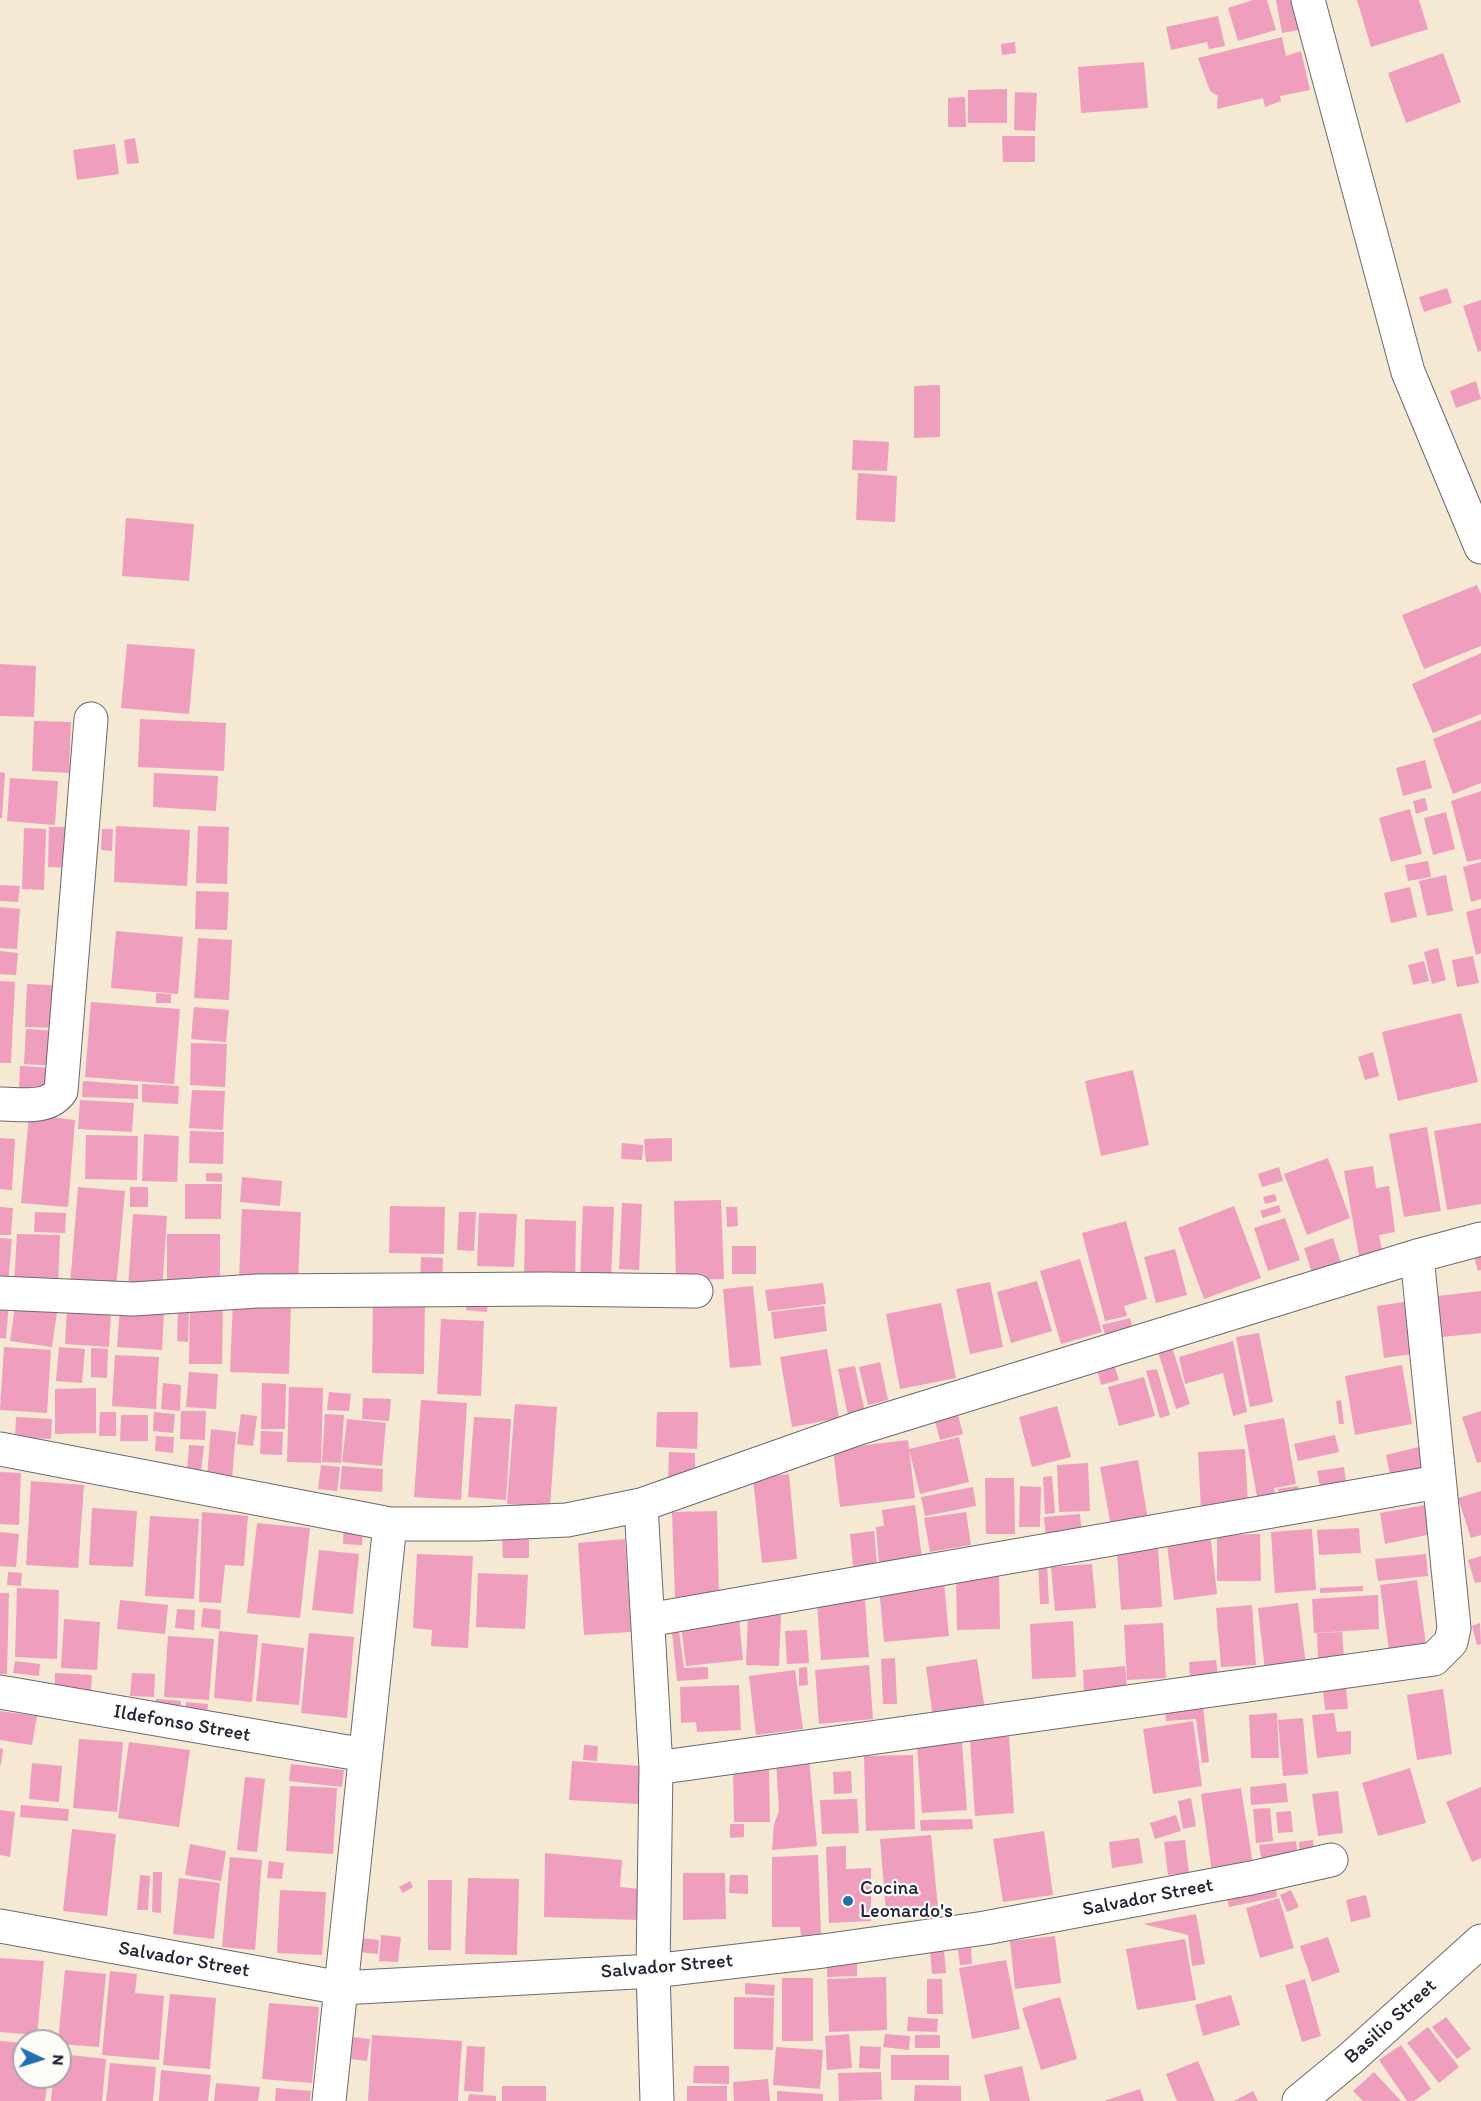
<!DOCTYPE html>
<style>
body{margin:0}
#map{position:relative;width:1481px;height:2101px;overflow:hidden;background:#f5e9d3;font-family:Itim,sans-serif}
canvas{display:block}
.north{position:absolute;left:12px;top:2029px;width:60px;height:60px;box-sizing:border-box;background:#fdfcf7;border:2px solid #a5a5ac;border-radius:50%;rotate:94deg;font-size:16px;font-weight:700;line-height:24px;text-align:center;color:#22223b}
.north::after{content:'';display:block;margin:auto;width:21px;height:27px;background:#1f6fb2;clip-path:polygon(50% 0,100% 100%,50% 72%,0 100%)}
</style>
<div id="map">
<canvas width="1481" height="2101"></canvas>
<div class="north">N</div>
</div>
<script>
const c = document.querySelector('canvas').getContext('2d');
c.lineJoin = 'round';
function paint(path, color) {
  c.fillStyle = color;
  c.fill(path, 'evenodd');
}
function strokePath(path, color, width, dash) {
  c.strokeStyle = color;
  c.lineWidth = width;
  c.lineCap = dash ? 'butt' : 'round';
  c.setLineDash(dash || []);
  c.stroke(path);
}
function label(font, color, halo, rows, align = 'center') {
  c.font = font + ' Itim,sans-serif';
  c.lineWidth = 4.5;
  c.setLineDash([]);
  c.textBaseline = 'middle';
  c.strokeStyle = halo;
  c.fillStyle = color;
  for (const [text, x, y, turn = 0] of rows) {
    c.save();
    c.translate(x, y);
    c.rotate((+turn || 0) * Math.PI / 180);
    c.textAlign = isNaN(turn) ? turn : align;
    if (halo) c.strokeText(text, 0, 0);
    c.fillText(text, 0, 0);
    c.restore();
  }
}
const building = new Path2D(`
 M1253 0H1267L1276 30 1238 41 1228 8Z
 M1276 0H1305L1310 28 1282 33Z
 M1357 0H1419L1428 29 1371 47Z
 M1218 16 1225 46 1209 49 1207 42 1171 50 1166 27Z
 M1282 37 1286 56 1301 51 1310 90 1280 96 1281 101 1265 107 1263 98 1217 109 1218 96 1210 91 1198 58Z
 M1015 42 1016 53 1002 55 1001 44Z
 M1443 53 1461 102 1406 123 1388 73Z
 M1144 62 1148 108 1081 113 1078 67Z
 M1007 89V123H968V90Z
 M1015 92 1037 93 1035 131 1014 130Z
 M965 97 966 127H948V98Z
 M1002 136H1035V162H1003Z
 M135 138 139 163 127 164 124 140Z
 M115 144 119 174 77 180 73 150Z
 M1447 288 1452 303 1424 312 1419 297Z
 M1481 300V351L1478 352 1463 306Z
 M1476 381 1481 399 1456 408 1450 391Z
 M940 385V437L914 438V386Z
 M853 440 889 442 887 471 852 470Z
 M858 473 897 476 895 522 856 520Z
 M126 518 194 524 189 581 122 576Z
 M1477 585 1481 594V646L1424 669 1402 615Z
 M127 644 195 649 189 714 121 708Z
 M1481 653V714L1433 733 1412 684Z
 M0 664 36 666 34 717 0 716Z
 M140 719 226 723 224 771 138 767Z
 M1481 720V783L1453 794 1433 739Z
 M34 721 71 722 69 773 32 771Z
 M1425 760 1432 788 1403 796 1396 768Z
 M0 772 5 773 2 818H0Z
 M154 773 218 776 216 811 153 807Z
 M10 778 58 781 55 825 7 821Z
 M1481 791V859L1467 862 1451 801Z
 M1425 798 1428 810 1416 814 1413 801Z
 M1410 809 1422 854 1391 862 1379 818Z
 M1446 812 1455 849 1433 855 1424 818Z
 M116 826 190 830 187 886 114 882Z
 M198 826 229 827 227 884 196 883Z
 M49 827H76L75 868 48 867Z
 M24 828 46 829 44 890 22 889Z
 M102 829H113L112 851 101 850Z
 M1428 861 1431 877 1408 881 1405 865Z
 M1481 862V899L1471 902 1463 867Z
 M1446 875 1453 911 1427 916 1419 881Z
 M0 885 20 886 18 902 0 901Z
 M1410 887 1417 917 1391 923 1384 893Z
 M196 891 229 892 227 930 195 929Z
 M0 907 20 909 17 949 0 948Z
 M1481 908V953L1476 955 1466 912Z
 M116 931 183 937 178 994 111 988Z
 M198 938 232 940 229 1000 194 998Z
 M1438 948 1446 980 1432 984 1424 952Z
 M0 951 18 953 16 975 0 974Z
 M1473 956 1479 983 1457 987 1452 960Z
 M1424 961 1429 981 1413 985 1408 965Z
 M0 981 15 982 11 1063H0Z
 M27 984 66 986 65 1028 25 1027Z
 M156 993 171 994V1003H156Z
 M91 1002 180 1009 174 1084 85 1077Z
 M194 1007 229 1010 226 1042 191 1039Z
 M1461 1013 1478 1082 1398 1101 1382 1032Z
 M26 1029 60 1031 57 1066 24 1064Z
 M191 1043 227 1044 225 1087 190 1085Z
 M1373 1052 1379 1076 1365 1080 1358 1057Z
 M20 1066 57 1068 56 1092 19 1090Z
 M1133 1070 1149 1145 1101 1156 1085 1081Z
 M83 1081 138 1085V1099L82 1097Z
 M142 1084 179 1086 178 1104 142 1102Z
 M192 1090 225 1091 223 1130 189 1128Z
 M80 1100 134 1103 132 1132 78 1129Z
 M29 1115 75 1120 68 1207 21 1203Z
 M1481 1123V1204L1447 1210 1434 1131Z
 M1427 1127 1441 1211 1404 1217 1389 1134Z
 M190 1131 224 1132 223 1164 189 1163Z
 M144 1134 179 1136 177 1182 142 1181Z
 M86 1135 138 1136 137 1180 85 1179Z
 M0 1138 15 1139 12 1190 0 1189Z
 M672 1138V1161L646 1162 644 1139Z
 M622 1143 643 1145 642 1160 621 1159Z
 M1328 1158 1350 1218 1307 1235 1284 1174Z
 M1373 1166 1376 1188 1389 1186 1395 1232 1379 1235 1382 1251 1359 1256 1344 1171Z
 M1279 1167 1283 1181 1262 1187 1258 1174Z
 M206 1173H222V1182L206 1181Z
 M242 1177 282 1181 280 1206 240 1202Z
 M185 1184H222L221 1219H185Z
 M78 1187 125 1191 116 1289 70 1285Z
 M130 1187H148V1207H130Z
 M1275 1194 1277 1201 1265 1204 1263 1197Z
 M721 1200 724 1279 676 1280 674 1201Z
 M622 1203 642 1204 639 1270 619 1269Z
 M1279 1205 1281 1212 1263 1218 1260 1211Z
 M390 1206 445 1207 444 1254 389 1253Z
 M583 1206 614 1207 611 1282 580 1281Z
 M1234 1206 1261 1278 1204 1299 1178 1228Z
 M0 1207 13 1208 11 1235H0Z
 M726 1207H737L738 1226 727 1227Z
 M242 1209 301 1212 298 1281 239 1278Z
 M35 1212 66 1213 65 1233 34 1232Z
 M459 1212H476L474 1251 457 1250Z
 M479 1213 517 1214 514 1267 477 1266Z
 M133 1214 167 1216 162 1291 128 1288Z
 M1285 1218 1300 1260 1268 1271 1254 1228Z
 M525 1219 576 1221 575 1285 524 1284Z
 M1126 1221 1147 1299 1124 1306 1127 1316 1105 1321 1082 1233Z
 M17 1234 60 1235 58 1286 14 1284Z
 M167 1234H220V1286H167Z
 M0 1238 12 1239 8 1284H0Z
 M1333 1238 1341 1263 1312 1273 1304 1248Z
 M732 1246H756V1274H732Z
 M1481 1246V1270L1478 1271 1472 1249Z
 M1175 1249 1187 1295 1156 1303 1144 1257Z
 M421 1257 443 1258 442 1286 420 1285Z
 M1080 1259 1102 1332 1061 1344 1040 1271Z
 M1037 1281 1052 1331 1011 1343 997 1292Z
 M990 1282 1003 1347 970 1354 956 1289Z
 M823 1283 826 1304 768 1311 765 1290Z
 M753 1286 761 1365 730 1368 723 1289Z
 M1481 1291V1333L1442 1337 1438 1296Z
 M468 1293 489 1294 487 1312 466 1310Z
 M233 1299 291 1301 289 1374 230 1372Z
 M373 1299H425L424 1374 372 1373Z
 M190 1300 223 1301 222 1364H189Z
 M0 1301 9 1302 6 1339 0 1338Z
 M1404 1302 1412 1354 1384 1358 1377 1306Z
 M941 1303 956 1378 900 1389 886 1314Z
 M15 1306 57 1312 52 1347 10 1341Z
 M824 1306 827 1331 774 1339 771 1312Z
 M67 1308 111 1311 109 1347 65 1344Z
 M120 1308 164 1311 162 1350 117 1347Z
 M178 1312H189L188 1342 177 1341Z
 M1130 1318 1133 1330 1106 1337 1102 1325Z
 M441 1319 484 1321 481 1396 437 1394Z
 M1259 1333 1273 1402 1250 1407 1236 1337Z
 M1233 1341 1247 1412 1233 1416 1223 1373 1185 1384 1179 1357Z
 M4 1347 51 1350 47 1413 0 1410Z
 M59 1347 85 1349 82 1383 56 1381Z
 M1172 1347 1190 1404 1176 1409 1158 1352Z
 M91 1348 108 1349 107 1378 91 1377Z
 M827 1349 839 1418 792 1427 780 1357Z
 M115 1355 159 1357 156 1409 112 1406Z
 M880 1362 888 1400 868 1405 859 1367Z
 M1114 1364 1119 1380 1101 1385 1097 1369Z
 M1402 1365 1412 1424 1355 1435 1345 1376Z
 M855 1366 866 1417 849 1420 838 1369Z
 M1157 1369 1170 1415 1160 1418 1146 1371Z
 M189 1372 218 1374 216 1409 186 1407Z
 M1144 1377 1155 1416 1119 1426 1108 1387Z
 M163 1383 181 1385 180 1411 161 1409Z
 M262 1383 286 1384 285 1429H261Z
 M289 1387 323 1388 321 1463 287 1462Z
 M96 1388V1433L55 1434V1389Z
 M329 1392 351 1394 349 1411 327 1410Z
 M363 1398 391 1399 389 1421 362 1419Z
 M421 1400 467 1403 461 1500 414 1497Z
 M1341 1400 1344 1424H1339L1336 1401Z
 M515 1404 557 1407 550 1507 507 1504Z
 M1057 1406 1071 1457 1032 1467 1019 1417Z
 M181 1411H206L205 1440 180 1439Z
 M1481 1411V1462L1477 1463 1462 1417Z
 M100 1412H116V1436H99Z
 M154 1412 175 1414 173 1433 153 1431Z
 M657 1412H698L697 1449 656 1447Z
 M241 1414 257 1416 253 1446 237 1444Z
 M325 1414 344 1415 341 1463 322 1462Z
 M121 1415H148V1441H120Z
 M958 1415 963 1434 940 1440 935 1421Z
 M16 1417 52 1419 51 1439 15 1437Z
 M474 1417 511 1419 506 1500 468 1497Z
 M1284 1418 1296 1484 1274 1488 1275 1494 1257 1497 1244 1425Z
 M347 1419 386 1423 382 1466 342 1462Z
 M211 1429 236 1432 232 1478 207 1476Z
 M261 1431 283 1432 282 1455 260 1454Z
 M1335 1435 1339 1452 1298 1461 1294 1444Z
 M156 1436 174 1437 173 1453 155 1451Z
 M959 1437 969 1482 920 1494 909 1449Z
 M908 1440 915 1498 840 1507 833 1449Z
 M189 1445 204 1446 201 1472 187 1470Z
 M1423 1446 1428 1470 1391 1479 1386 1455Z
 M1245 1449 1248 1507 1201 1509 1198 1452Z
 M669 1452 695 1453V1471L668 1480Z
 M1138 1460 1148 1520 1111 1526 1100 1467Z
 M1088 1463 1090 1511 1059 1512 1057 1465Z
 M321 1465 340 1467 337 1491 318 1489Z
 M342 1466 383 1469 382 1492 340 1489Z
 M1344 1467 1346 1483 1320 1487 1317 1471Z
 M0 1472 21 1473 19 1525 0 1524Z
 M789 1474 797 1559 762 1563 753 1478Z
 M1052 1476 1055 1513 1045 1514 1043 1477Z
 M985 1478H1014L1015 1534H986Z
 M31 1481 84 1485 78 1568 26 1565Z
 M1020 1486 1041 1487 1040 1527H1019Z
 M1298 1486 1299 1491 1279 1495 1278 1489Z
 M973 1487 976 1506 925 1516 921 1497Z
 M1481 1491V1535L1471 1538 1458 1498Z
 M915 1505 922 1558 879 1563 876 1527 884 1526 882 1510Z
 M1425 1505 1431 1534 1385 1544 1380 1513Z
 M92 1508 137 1511 133 1567 89 1565Z
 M717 1511 719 1596 675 1597 672 1512Z
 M202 1512 248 1516 244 1566 225 1565 221 1603 199 1602Z
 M966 1512 971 1545 930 1552 924 1518Z
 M1080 1514 1082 1536 1046 1539 1044 1517Z
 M150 1516 199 1519 194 1599 145 1596Z
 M257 1523 310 1528 300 1618 247 1613Z
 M344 1524 363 1525 362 1545 343 1544Z
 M1359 1528 1361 1553 1319 1555 1317 1530Z
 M1312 1529 1316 1590 1275 1593 1271 1532Z
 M874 1531 877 1564 853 1566 850 1534Z
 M0 1532 19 1534 16 1567 0 1566Z
 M1210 1533 1217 1594 1174 1600 1166 1537Z
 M1260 1534 1261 1581H1217V1535Z
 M502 1536H529V1558H503Z
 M625 1539 631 1632 584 1635 578 1543Z
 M1158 1549 1162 1607 1121 1610 1117 1553Z
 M319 1550 359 1554 353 1614 312 1610Z
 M417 1554 473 1556 468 1648 431 1646 432 1630 413 1628Z
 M1426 1554 1428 1576 1378 1581 1375 1559Z
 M1481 1556V1582L1475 1583 1468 1560Z
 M1038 1561H1047L1049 1604H1040Z
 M1092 1564 1096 1608 1055 1611 1051 1567Z
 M8 1572 22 1573 21 1586 7 1585Z
 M999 1572 1000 1629 957 1630 956 1573Z
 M478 1573 528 1575 525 1629 476 1627Z
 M1417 1580 1426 1645 1389 1650 1380 1585Z
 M944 1582 949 1636 884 1642 879 1588Z
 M1363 1586V1591L1320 1593V1588Z
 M17 1588 59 1590 57 1659 15 1657Z
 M0 1593H9L7 1674H0Z
 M1378 1595 1379 1629 1314 1633 1312 1599Z
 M120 1600 168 1605 165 1634 117 1629Z
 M865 1600 869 1657 821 1660 817 1603Z
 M1298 1603 1306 1665 1265 1670 1258 1608Z
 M1252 1605 1256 1665 1221 1667 1216 1608Z
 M203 1608 221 1610 220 1629 201 1627Z
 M177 1609 195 1610 194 1630 175 1628Z
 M748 1614 781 1615 779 1666 746 1665Z
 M739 1618 743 1660 686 1666 681 1625Z
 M64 1619 100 1622 97 1670 61 1668Z
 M1073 1621 1076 1677 1032 1679 1030 1624Z
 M1163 1623 1166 1678 1127 1680 1124 1625Z
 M1480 1623 1481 1644 1477 1645 1472 1626Z
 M807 1630 809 1663 787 1664 785 1631Z
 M219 1631 258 1635 252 1702 214 1698Z
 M679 1631 684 1668 708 1667V1679L677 1681 672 1632Z
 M1342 1632 1344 1657 1318 1658 1317 1633Z
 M309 1633 354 1637 347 1718 301 1713Z
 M168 1636 214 1639 209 1700 164 1697Z
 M262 1643 304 1648 299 1705 256 1701Z
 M895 1658 897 1704H883L881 1659Z
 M977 1659 985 1710 933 1718 926 1667Z
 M1216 1660 1218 1676 1190 1679 1189 1662Z
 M15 1661 40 1664 39 1676 13 1673Z
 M869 1665 873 1719 819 1724 815 1670Z
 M1125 1666 1127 1690 1084 1694 1083 1670Z
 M807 1667 808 1685 799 1686V1668Z
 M795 1670 803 1729 756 1735 749 1676Z
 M55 1673 92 1675 91 1691 55 1690Z
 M132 1673 155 1674 154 1697 130 1696Z
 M739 1685 741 1730 697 1732 696 1722 681 1723 680 1687Z
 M1346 1688 1348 1709 1325 1710 1323 1690Z
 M1443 1689 1452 1754 1417 1760 1407 1695Z
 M156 1699 181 1701 180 1710 156 1708Z
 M186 1702 208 1704 207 1715 185 1713Z
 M1203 1706 1209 1762 1202 1763 1196 1719 1166 1721 1165 1711Z
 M0 1711 37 1716 32 1745 0 1740Z
 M1277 1713 1279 1758H1251L1249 1715Z
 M1334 1713 1337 1732 1351 1731V1754L1317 1758 1312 1715Z
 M1303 1718 1308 1774 1283 1776 1278 1720Z
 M1193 1721 1202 1786 1153 1794 1143 1729Z
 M1009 1736 1014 1813 975 1816 970 1739Z
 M79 1739 123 1742 117 1812 73 1808Z
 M129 1742 190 1750 179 1827 118 1818Z
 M962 1743 967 1810 922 1813 917 1746Z
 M584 1745 598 1746 597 1761 583 1760Z
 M0 1748 3 1749 1 1765 0 1764Z
 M913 1755 915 1829 866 1831 864 1756Z
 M809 1759 817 1846 772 1850 774 1824 779 1811 776 1761Z
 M572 1761 641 1766 638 1804 569 1800Z
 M32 1763 62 1766 59 1802 29 1799Z
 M291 1764 344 1770 342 1787 289 1781Z
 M769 1768 770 1822H734L733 1769Z
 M1410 1768 1426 1823 1378 1836 1362 1783Z
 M851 1771 852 1793 834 1794 833 1772Z
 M245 1777 265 1779 257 1852 237 1850Z
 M1286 1783 1288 1802 1251 1805 1250 1787Z
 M290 1786 337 1788 333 1854 286 1851Z
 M1481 1787V1858L1472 1862 1446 1802Z
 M1241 1788 1253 1865 1212 1872 1201 1794Z
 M1338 1791 1343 1833 1318 1836 1312 1794Z
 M1191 1798 1196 1826 1183 1829 1178 1801Z
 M857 1799 859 1833 822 1834 820 1800Z
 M21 1805 69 1809 68 1821 20 1817Z
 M1270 1808 1273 1841 1256 1843 1253 1809Z
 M0 1810 15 1812 10 1857 0 1855Z
 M1291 1811 1293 1832 1278 1833 1276 1812Z
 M1176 1815 1181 1831 1155 1839 1150 1823Z
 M972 1819 973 1829 921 1831 920 1820Z
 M730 1824H744V1837L730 1838Z
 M72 1829 116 1834 107 1916 63 1911Z
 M1044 1831 1053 1895 1003 1902 993 1839Z
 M931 1835 938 1908 886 1912 880 1839Z
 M1139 1838 1143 1863 1112 1868 1109 1842Z
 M1185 1840 1189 1873 1168 1875 1164 1842Z
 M1313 1840 1314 1855 1300 1856 1299 1842Z
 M1296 1841 1298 1857 1262 1862 1259 1845Z
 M190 1844 226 1851 221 1881 185 1875Z
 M846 1846V1869L871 1868V1921L829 1923 826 1847Z
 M545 1853 622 1860 620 1887 641 1889 639 1920 544 1917Z
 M818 1855 821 1934 801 1936 800 1927H772V1857Z
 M230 1857 262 1860 255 1950 222 1947Z
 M269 1861 284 1863 282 1879 267 1878Z
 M153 1872H162L161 1913 152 1912Z
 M683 1873H725L726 1919 683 1920Z
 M140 1875 150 1876 148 1910H137Z
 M730 1875H748V1894L729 1893Z
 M179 1878 220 1883 214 1939 173 1934Z
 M468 1878 519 1879 517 1955 465 1954Z
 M428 1880H452L451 1950H428Z
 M410 1881 413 1887 403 1893 399 1887Z
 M1276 1889 1277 1897 1229 1907 1227 1899Z
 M280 1890 326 1892 322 1955 277 1953Z
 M1291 1890 1299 1907 1287 1912 1280 1895Z
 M1366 1895 1371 1917 1351 1922 1346 1900Z
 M1279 1898 1294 1948 1260 1958 1246 1908Z
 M1196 1914 1205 1964 1192 1966 1188 1935 1143 1924Z
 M381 1935 401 1937 398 1962 379 1961Z
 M1055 1936 1061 1983 1015 1989 1010 1941Z
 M1328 1937 1340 1972 1312 1982 1300 1946Z
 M361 1938 379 1940 378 1954 359 1952Z
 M1185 1939 1196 2000 1137 2010 1126 1949Z
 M971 1948 972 1964 960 1965 958 1950Z
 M944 1949 946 1973 932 1974 930 1950Z
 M0 1958 44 1961 37 2035 0 2032Z
 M1006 1960 1020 2029 972 2039 959 1968Z
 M827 1961H857V1976L827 1977Z
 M65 1970 106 1974 99 2047 60 2044V2041H58Z
 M110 1971 137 1974 135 1993 164 1996 159 2060 102 2055Z
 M886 1977 887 2030 829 2032 827 1979Z
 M782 1978H813V2041H782Z
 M927 1979H942L943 2014H927Z
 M1305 1979 1321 2036 1302 2042 1285 1985Z
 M745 1983 775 1985 774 1996 745 1994Z
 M170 1994 216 1998 210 2069 163 2065Z
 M1231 1995 1240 2025 1203 2036 1195 2005Z
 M734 1997 774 1998 773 2050 734 2049Z
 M1060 1997 1077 2059 1041 2070 1022 2008Z
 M269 2003 319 2007 312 2083 262 2079Z
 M908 2017 938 2019 937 2032 907 2031Z
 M1446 2017 1471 2049 1457 2059 1432 2027Z
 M1428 2027 1459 2067 1439 2083 1407 2043Z
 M849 2034 852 2068 827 2070 825 2036Z
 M885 2034 910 2036 909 2050 883 2047Z
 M372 2035 462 2041 458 2101H368Z
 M915 2035H940V2048H915Z
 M353 2037 370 2039 367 2061 351 2059Z
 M0 2041 24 2043V2077H48L45 2101H0Z
 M1401 2045 1431 2089 1414 2101H1407L1379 2060Z
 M467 2046 485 2047 483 2092 464 2091Z
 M860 2046 881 2047 880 2069 859 2068Z
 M776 2047 823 2050 820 2089 773 2085Z
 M60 2054 106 2059 102 2101H51L53 2077H60Z
 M891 2055H949V2080H891Z
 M1198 2061 1215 2101H1177L1166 2074Z
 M110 2063 156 2067 153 2101H106Z
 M694 2066H729V2084L693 2083Z
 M1022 2066 1030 2101H990L984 2075Z
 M161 2070 211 2075 208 2101H159Z
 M881 2072 882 2100 839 2101 838 2073Z
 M1374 2072 1401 2101H1363L1353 2091Z
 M768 2079 770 2101H734L733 2082Z
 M216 2083 260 2087 258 2101H214Z
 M915 2085 961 2086V2101H914Z
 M502 2086H546V2101H502Z
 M687 2086H727V2101H687Z
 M276 2088 311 2091 310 2101H275Z
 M1140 2089 1144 2101H1104Z
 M777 2091 823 2094V2101H777Z
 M1253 2091 1258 2101H1234Z
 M469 2094 496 2096V2101H468Z`);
const minor = new Path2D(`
 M1308 0 1408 372 1481 547
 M0 1104C21 1104 48 1110 61 1091L91 719
 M0 1293 133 1299 257 1291 546 1289 696 1291
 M0 1449 390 1524H477L567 1520 641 1505 859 1428 1417 1256 1481 1239
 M641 1505 656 1768 653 1971 657 2101
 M648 1620 1438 1482
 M0 1692 365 1755
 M656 1768 1434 1659 1451 1642 1454 1628 1417 1256
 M0 1926 341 1988 653 1971 823 1951 985 1928 1251 1878 1331 1860
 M329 2101 390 1524
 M1299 2101 1350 2059 1481 1941`);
const markers = [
 [848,1901,6,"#1f6fb2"]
];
const streetNames = [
 ["Ildefonso Street",182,1724,10],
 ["Salvador Street",1148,1898,-11],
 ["Salvador Street",184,1960,10],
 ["Salvador Street",667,1967,-5],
 ["Basilio Street",1391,2022,-42]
];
const poiNames = [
 ["Cocina",860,1889],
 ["Leonardo's",860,1912]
];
paint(building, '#ef9fbd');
strokePath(minor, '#6c6870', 35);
strokePath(minor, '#fff', 33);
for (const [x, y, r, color] of markers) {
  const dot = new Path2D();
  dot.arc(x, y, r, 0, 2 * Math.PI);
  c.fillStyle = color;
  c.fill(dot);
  strokePath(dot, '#fdfcf7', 2);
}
label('20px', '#22223b', '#fdfcf7', streetNames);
label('20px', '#22223b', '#fdfcf7', poiNames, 'left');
</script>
